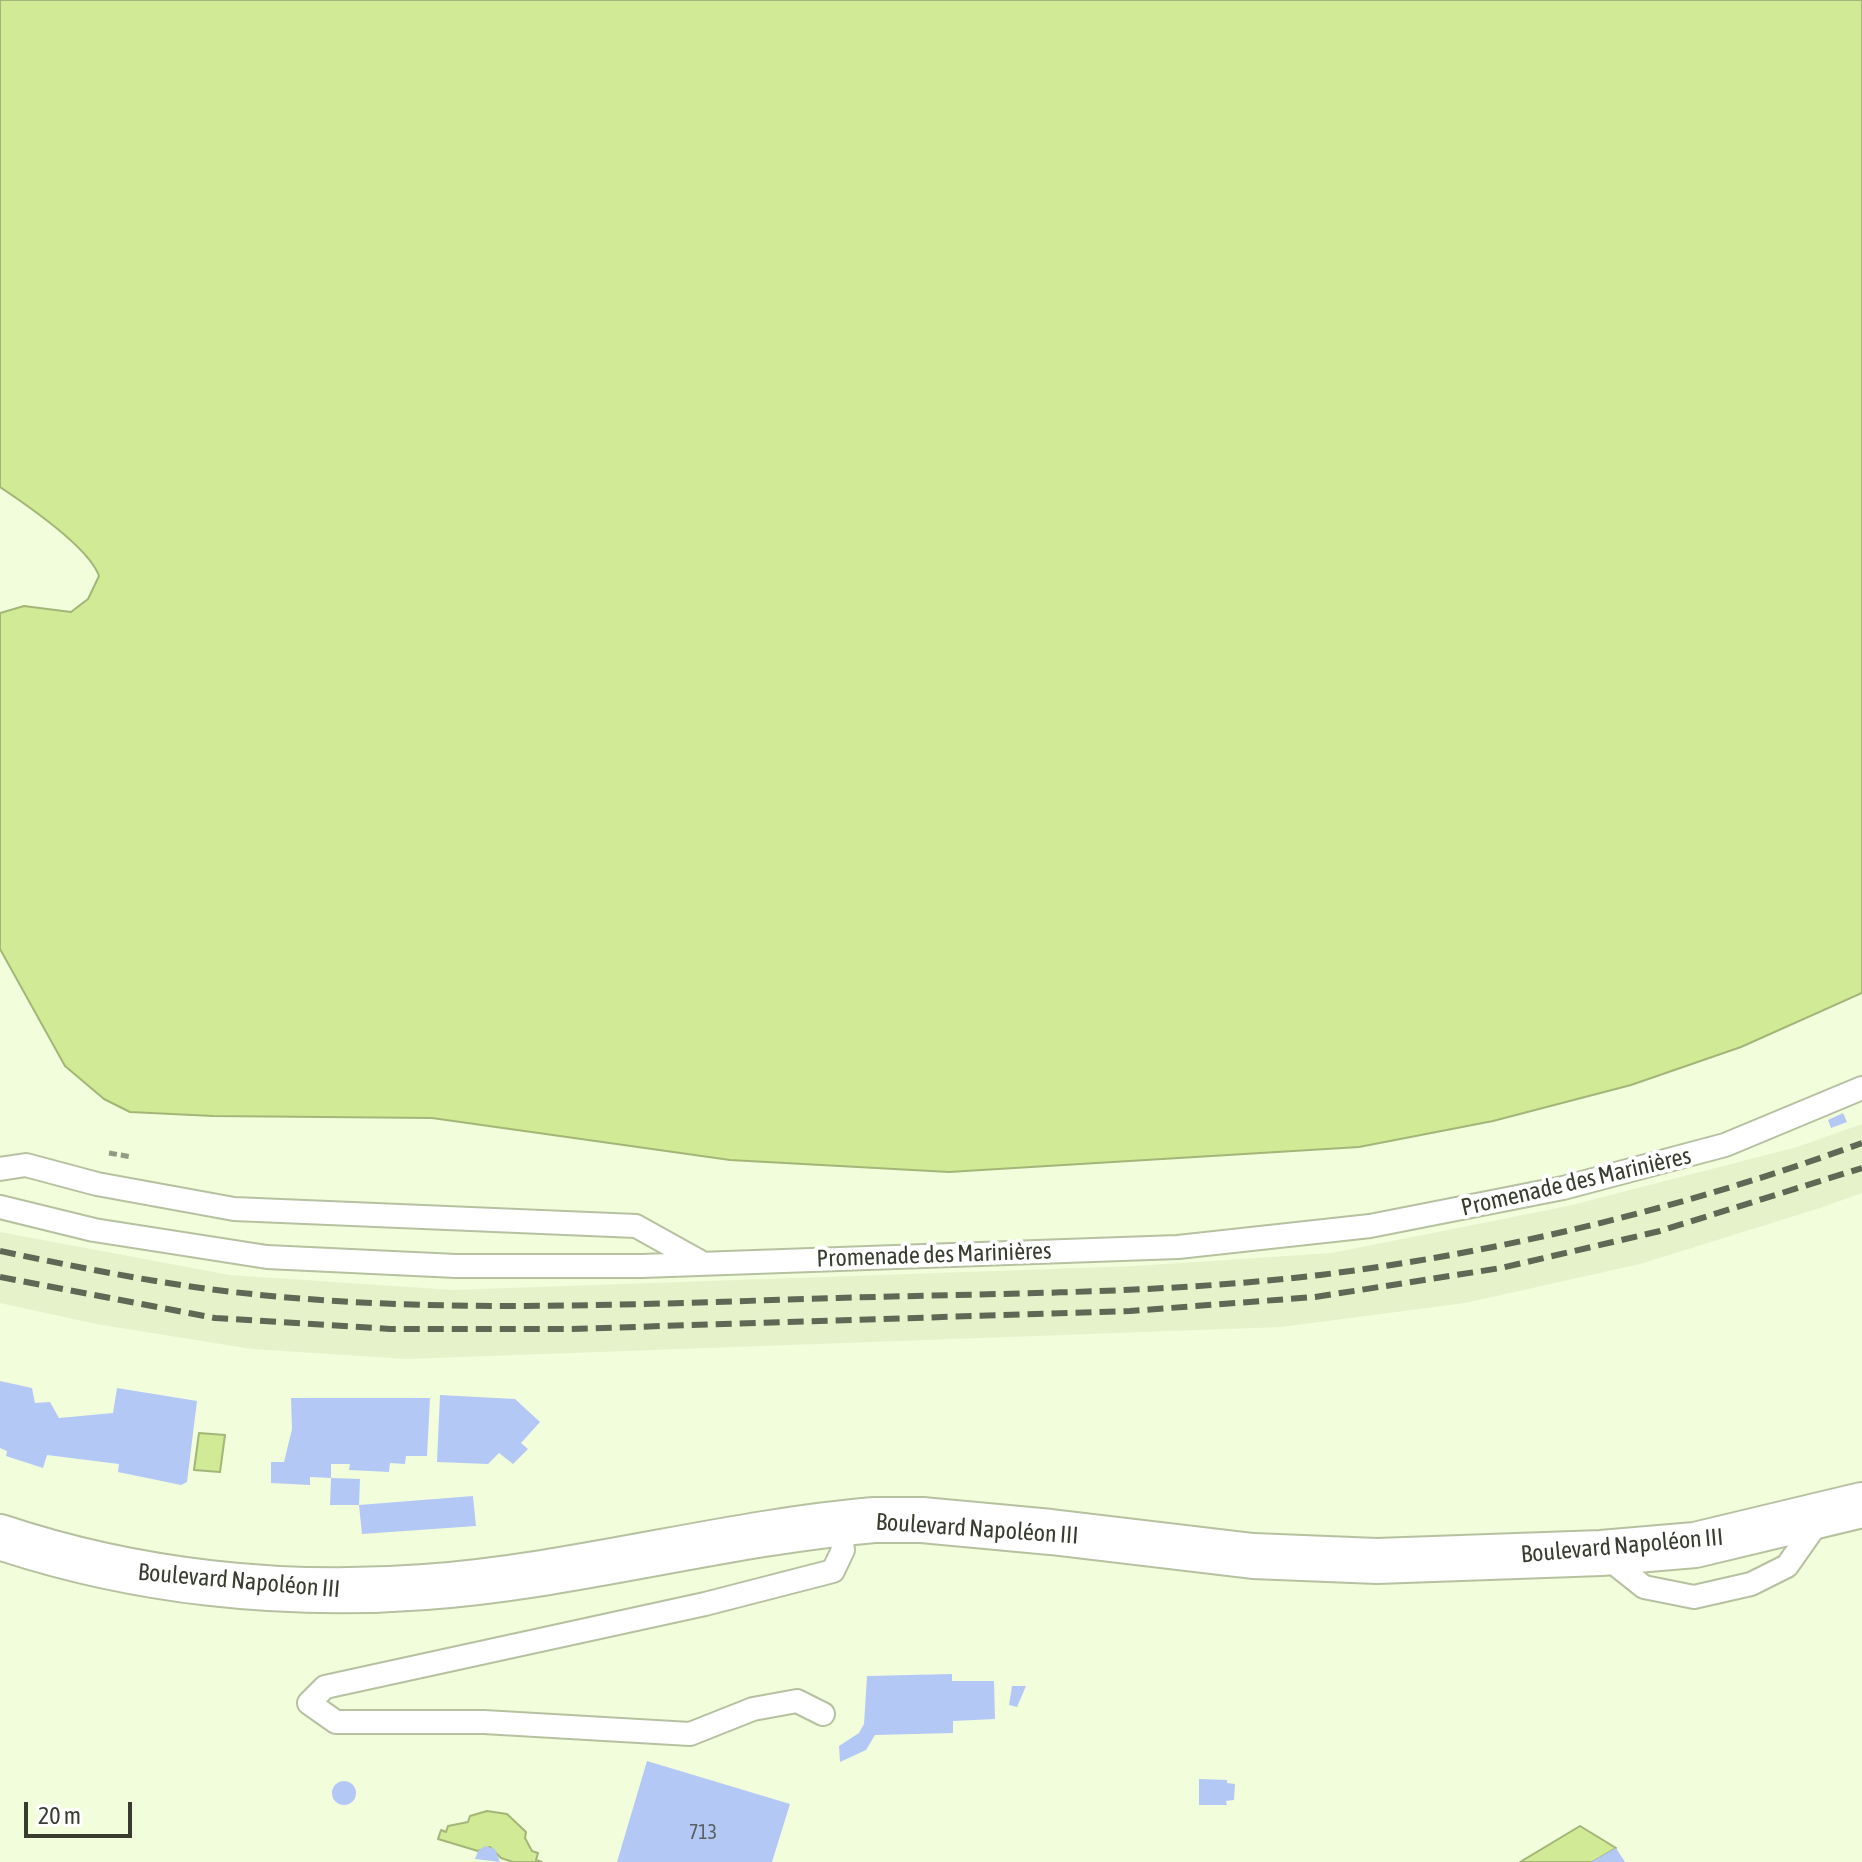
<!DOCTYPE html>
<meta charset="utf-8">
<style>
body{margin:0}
#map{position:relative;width:1862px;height:1862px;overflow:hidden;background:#f2fddb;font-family:"Asap Condensed",sans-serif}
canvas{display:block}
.scale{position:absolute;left:24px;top:1802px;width:108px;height:36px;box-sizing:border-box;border:4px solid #393d30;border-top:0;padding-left:10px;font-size:24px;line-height:28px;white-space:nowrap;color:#393d30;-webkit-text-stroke:6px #fff;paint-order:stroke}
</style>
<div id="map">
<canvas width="1862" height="1862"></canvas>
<div class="scale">20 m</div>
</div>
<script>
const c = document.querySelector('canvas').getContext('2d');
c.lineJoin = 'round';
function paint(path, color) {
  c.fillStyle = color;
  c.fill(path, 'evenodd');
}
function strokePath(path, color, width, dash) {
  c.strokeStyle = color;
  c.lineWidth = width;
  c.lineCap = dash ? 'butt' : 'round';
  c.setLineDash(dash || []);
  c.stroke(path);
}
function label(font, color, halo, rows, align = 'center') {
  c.font = font + ' "Asap Condensed",sans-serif';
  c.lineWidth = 8;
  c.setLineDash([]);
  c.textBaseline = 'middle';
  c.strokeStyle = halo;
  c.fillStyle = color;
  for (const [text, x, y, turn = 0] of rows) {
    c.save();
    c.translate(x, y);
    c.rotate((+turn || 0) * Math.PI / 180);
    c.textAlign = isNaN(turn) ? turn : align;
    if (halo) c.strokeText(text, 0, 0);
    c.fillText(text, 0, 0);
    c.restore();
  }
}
const built = new Path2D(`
 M1862 1124V1193L1820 1208 1640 1264 1465 1303 1281 1327 407 1359 252 1349 96 1324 0 1303V1232L230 1275 453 1290 1135 1266 1332 1253 1568 1206 1797 1147Z`);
const water = new Path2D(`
 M0 0H1862V993L1741 1047 1631 1085 1493 1121 1359 1147 949 1172 730 1160 432 1118 213 1116 130 1112 104 1099 65 1066 0 949V613L24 606 71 612 88 599 99 576C89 547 27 505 0 487Z
 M199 1433 225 1435 220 1472 194 1470Z
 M487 1811 507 1814 526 1832 525 1838 532 1851 538 1853 536 1860 542 1862H513L501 1858 490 1847 478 1851 438 1839 441 1830 446 1832 448 1826 468 1822 470 1816Z
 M1580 1826 1616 1848 1592 1862H1520Z`);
const building = new Path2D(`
 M1843 1113 1847 1122 1831 1128 1828 1120Z
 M0 1381 32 1388 35 1403 50 1402 59 1418 113 1413 117 1388 197 1401 187 1482 181 1485 118 1472 119 1464 47 1455 43 1468 6 1456 7 1451 0 1448Z
 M440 1395 515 1399 540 1422 521 1443 528 1449 513 1464 499 1453 488 1464 437 1462Z
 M291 1398H430L427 1456H406L405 1464 390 1463 389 1472 349 1470 350 1464H331V1478L360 1479 359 1505H330L331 1478 310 1477V1485L271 1483V1462H284L292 1429Z
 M473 1496 476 1526 362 1534 359 1505Z
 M952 1674V1681H994L995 1719 953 1721V1733L875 1735 866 1750 840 1762 839 1746 859 1733 864 1724 867 1676Z
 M1012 1686H1026L1017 1707 1009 1705Z
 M647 1761 790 1804 772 1862H617Z
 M1199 1779 1227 1780V1783L1235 1784 1234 1800 1226 1801 1227 1805H1199Z
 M332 1793a12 12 0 1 1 24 0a12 12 0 1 1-24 0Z
 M485 1846 495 1849 500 1862 475 1859 478 1851Z
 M1616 1848 1625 1862H1591Z`);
const path = new Path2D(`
 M109 1153 132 1157`);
const lane = new Path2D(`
 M0 1169 26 1165 97 1184 234 1209 636 1226 699 1261
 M0 1207 94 1230 267 1257 456 1266H642L1178 1247 1370 1226 1563 1188 1725 1145 1862 1088
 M1605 1556 1644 1587 1694 1597 1751 1584 1787 1566 1820 1519
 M823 1714 797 1701 753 1709 690 1734 484 1722H336L309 1703 325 1687 705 1604 833 1571 843 1550 839 1523`);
const secondary = new Path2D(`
 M0 1537C135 1582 283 1598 425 1587 576 1576 723 1533 874 1520H922L1051 1532 1253 1556 1377 1561 1601 1553 1695 1545 1862 1505`);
const rail = new Path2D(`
 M0 1251C77 1267 155 1283 233 1292 433 1315 637 1304 838 1298 998 1293 1161 1294 1320 1275 1504 1252 1688 1207 1862 1143
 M0 1277 215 1318 390 1329H570L1130 1311 1315 1297 1501 1268 1660 1231 1862 1168`);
const numberNames = [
 ["713",703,1833]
];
const streetNames = [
 ["Promenade des Marinières",1576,1182,-13],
 ["Promenade des Marinières",934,1255,-2],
 ["Boulevard Napoléon III",977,1529,4],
 ["Boulevard Napoléon III",1622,1546,-5],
 ["Boulevard Napoléon III",239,1581,5]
];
paint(built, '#e5f2ca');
paint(water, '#d1ea96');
strokePath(water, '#a3b677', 2);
paint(building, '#b4c8f5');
strokePath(lane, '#b6c1a1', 26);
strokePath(secondary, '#b6c1a1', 48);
strokePath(path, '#939a83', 5, [8, 4]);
strokePath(lane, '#fff', 22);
strokePath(secondary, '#fff', 44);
strokePath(rail, '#616755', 6, [16, 8]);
label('20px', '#586061', null, numberNames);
label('24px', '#393d30', '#fff', streetNames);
</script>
